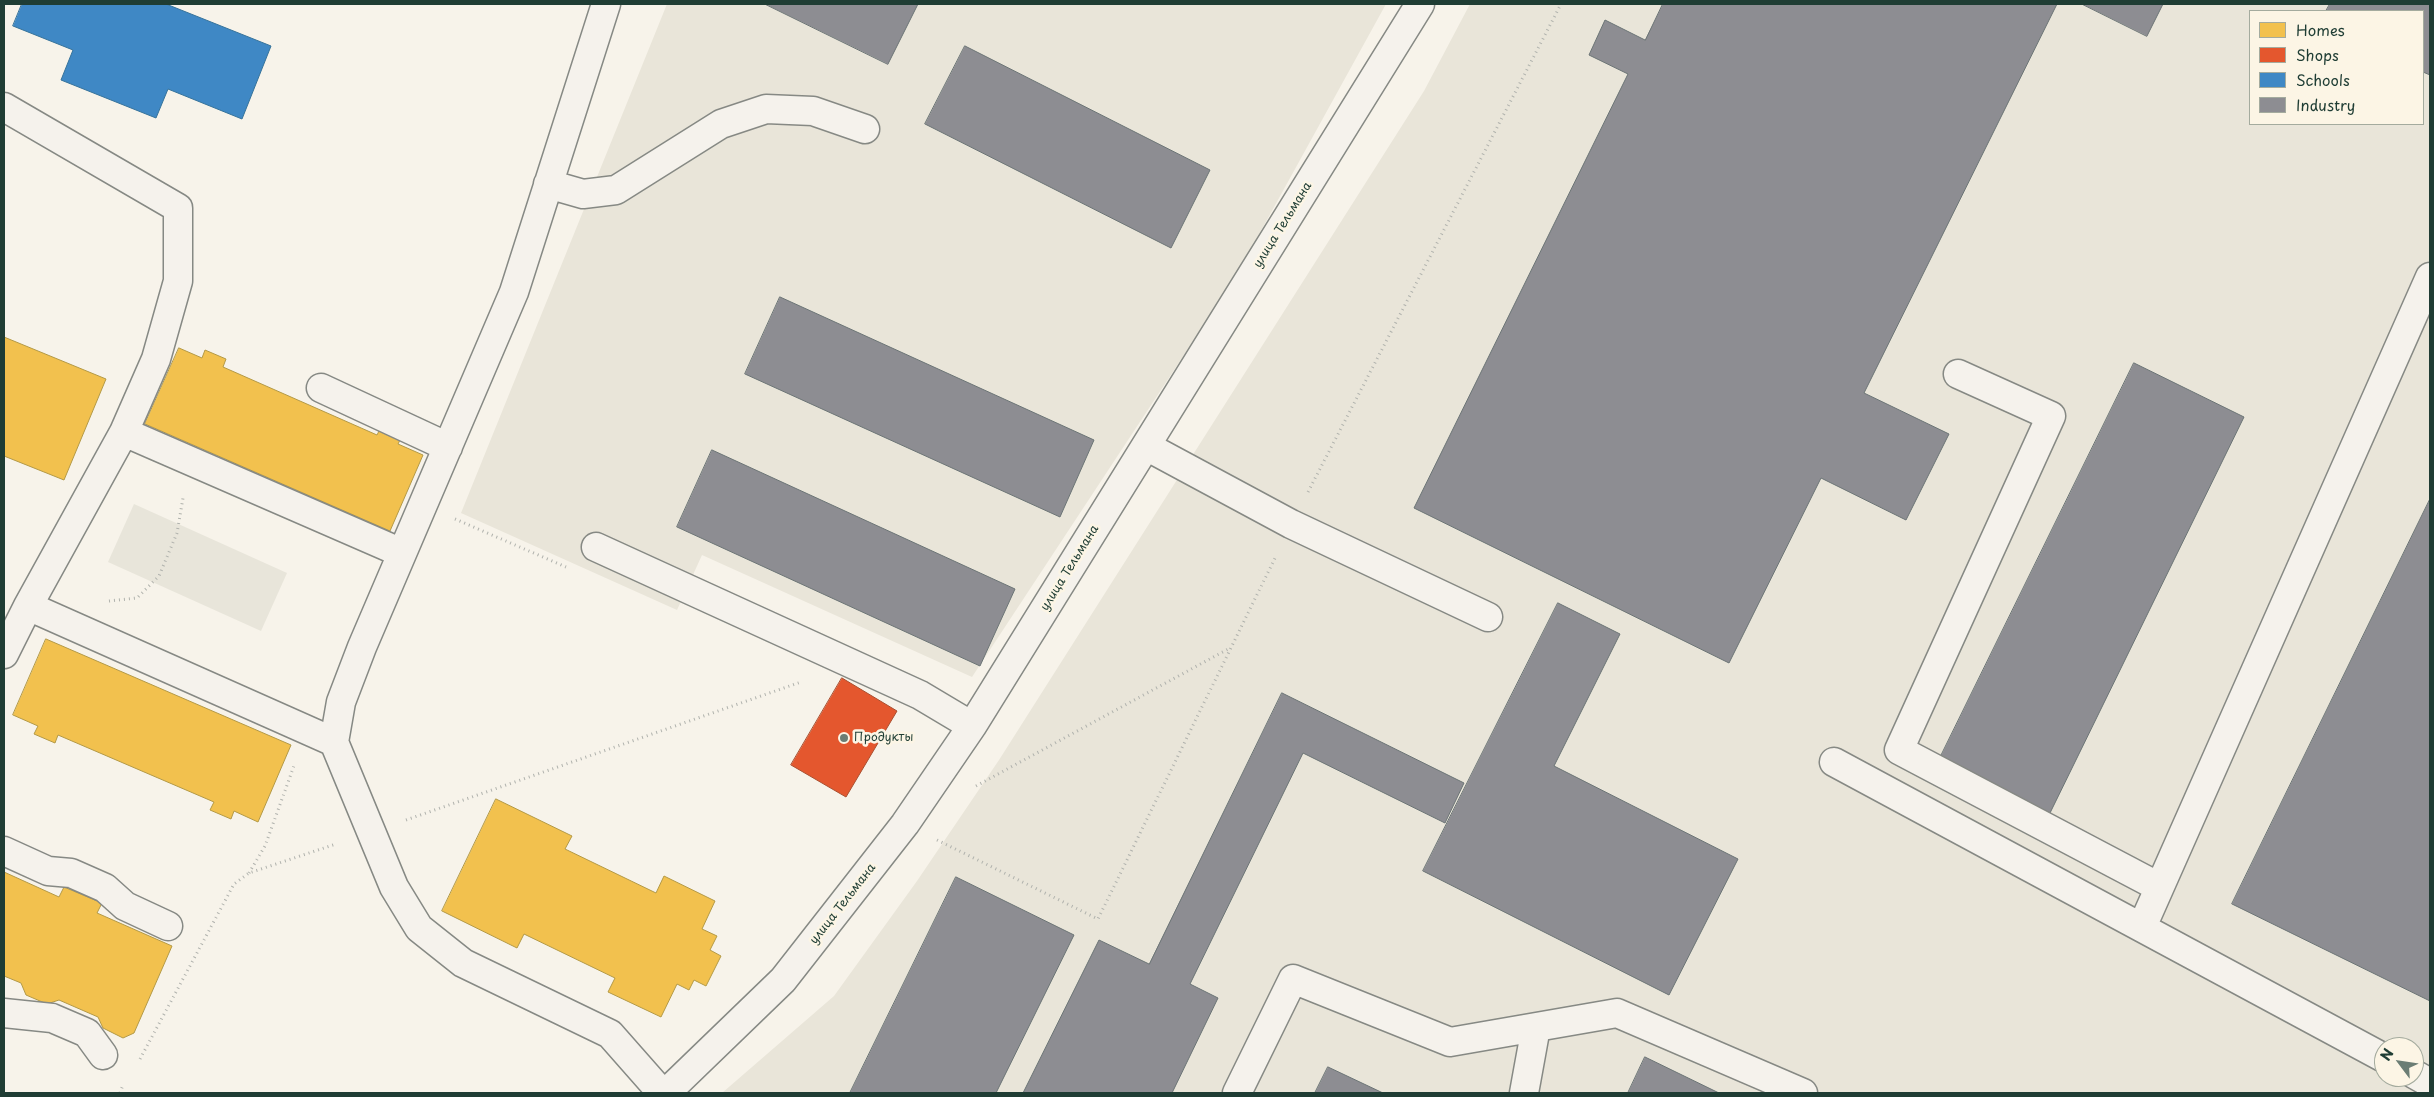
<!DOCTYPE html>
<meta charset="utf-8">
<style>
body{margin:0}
#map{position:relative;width:2434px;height:1097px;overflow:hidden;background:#f7f3ea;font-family:"Playpen Sans",sans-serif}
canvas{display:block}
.frame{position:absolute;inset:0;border:5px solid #1f3d34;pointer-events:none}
.legend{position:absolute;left:2249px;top:10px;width:175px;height:115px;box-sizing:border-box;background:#fcf5e5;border:1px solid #a4ab9e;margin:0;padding:6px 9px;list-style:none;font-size:15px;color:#1f3d34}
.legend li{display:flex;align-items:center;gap:10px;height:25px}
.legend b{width:25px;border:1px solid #a4ab9e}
.north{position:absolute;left:2374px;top:1037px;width:50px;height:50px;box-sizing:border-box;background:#fcf5e5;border:1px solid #a4ab9e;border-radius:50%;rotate:301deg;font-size:14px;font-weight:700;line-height:20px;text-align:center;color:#1f3d34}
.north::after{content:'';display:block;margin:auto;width:18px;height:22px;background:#6b7d74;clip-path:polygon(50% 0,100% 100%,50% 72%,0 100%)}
</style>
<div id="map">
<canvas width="2434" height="1097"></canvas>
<div class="frame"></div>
<ul class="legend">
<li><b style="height:14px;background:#f2c14e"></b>Homes</li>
<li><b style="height:14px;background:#e4572e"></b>Shops</li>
<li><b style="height:14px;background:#3f88c5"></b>Schools</li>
<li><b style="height:14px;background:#8d8d92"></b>Industry</li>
</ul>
<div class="north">N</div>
</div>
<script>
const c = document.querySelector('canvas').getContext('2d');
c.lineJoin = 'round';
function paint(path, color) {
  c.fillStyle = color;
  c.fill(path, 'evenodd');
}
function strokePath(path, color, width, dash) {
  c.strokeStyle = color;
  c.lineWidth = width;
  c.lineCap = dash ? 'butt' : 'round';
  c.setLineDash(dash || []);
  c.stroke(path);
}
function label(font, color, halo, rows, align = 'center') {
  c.font = font + ' "Playpen Sans",sans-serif';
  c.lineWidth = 5;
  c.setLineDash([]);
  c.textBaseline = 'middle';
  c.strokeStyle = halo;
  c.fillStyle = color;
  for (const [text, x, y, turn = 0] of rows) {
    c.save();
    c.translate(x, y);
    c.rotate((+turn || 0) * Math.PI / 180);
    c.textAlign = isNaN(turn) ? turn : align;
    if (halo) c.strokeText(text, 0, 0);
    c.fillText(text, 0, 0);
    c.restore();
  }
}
const built = new Path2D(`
 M667 4H1386L1236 276 972 677 702 555 677 610 461 513Z
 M1470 4H2430V1093H722L834 996 917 881 999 760 1424 91ZM2250 11H2423V124H2250ZM2384 1047H2414V1077H2384Z`);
const green = new Path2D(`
 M134 504 287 573 261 631 108 562Z`);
const homes = new Path2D(`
 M4 337 106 379 64 480 4 456Z
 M179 348 202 358 205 350 226 359 223 367 377 435 381 427 402 436 398 444 423 455 390 531 145 424Z
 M46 639 291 745 258 822 234 811 231 819 210 810 214 802 58 735 55 743 34 734 38 726 13 715Z
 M496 799 572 836 565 849 656 893 664 876 715 901 702 929 717 936 710 950 721 956 706 986 694 980 689 990 677 984 661 1017 608 992 615 978 524 934 517 948 442 911Z
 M4 872 59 897 64 887 102 903 97 913 172 946 134 1033 123 1038 103 1028 98 1017 59 1000 47 1004 26 995 21 983 4 976Z`);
const shops = new Path2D(`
 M842 678 897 711 846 797 791 765Z`);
const schools = new Path2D(`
 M22 4H166L271 46 242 119 168 89 156 118 61 80 73 50 13 26Z`);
const industry = new Path2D(`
 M765 4H918L888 64Z
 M1663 4H2057L1864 393 1949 434 1906 520 1821 478 1729 663 1414 508 1628 74 1589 55 1605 20 1645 40Z
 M2082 4H2163L2147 36Z
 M2330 4H2430V75L2423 72V11H2326Z
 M965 46 1210 170 1171 248 925 124Z
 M780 297 1094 440 1060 517 745 374Z
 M2134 363 2244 417 2050 813 1940 758Z
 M712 450 1015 589 980 666 677 527Z
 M2430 499V1001L2232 904Z
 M1558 603 1620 634 1554 766 1738 859 1669 995 1423 871Z
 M1282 693 1464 783 1445 823 1303 753 1190 984 1218 998 1172 1093H1023L1099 940 1149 964Z
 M956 877 1074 935 996 1093H850Z
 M1645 1057 1719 1093H1628Z
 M1328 1067 1383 1093H1315Z`);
const path = new Path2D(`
 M1308 492 1561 4
 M455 519 566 567
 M109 601 137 598 159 576 177 533 183 498
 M976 786 1230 648
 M406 820 801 682
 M937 840 1098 919 1276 556
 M249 873 265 846 295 763
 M140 1059 234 884 249 873 336 844
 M120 1093 123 1085`);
const minor = new Path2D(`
 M606 4 514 292 362 647 341 702 334 742 394 887 419 928 463 963 610 1034 662 1093
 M4 107 178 208V281L156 359 124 432 28 606 4 654
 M548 184 583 194 616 190 721 124 766 109 813 111 865 129
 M1958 374 2051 416 1899 750 2159 887
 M321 388 448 447
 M124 432 402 553
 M1146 446 1291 524 1488 617
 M596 547 920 695 972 726
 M28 606 334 742
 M1834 762 2384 1058
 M4 851 48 871 71 873 105 888 125 906 168 926
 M2142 927 2430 277
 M4 1013 52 1018 87 1033 103 1055
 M2414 1074 2430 1083
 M666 1093 783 980 905 824 972 726 1420 4
 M1237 1093 1293 979 1450 1042 1617 1013 1803 1093
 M1524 1093 1536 1027`);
const markers = [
 [844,738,5,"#6b7d74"]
];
const streetNames = [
 ["улица Тельмана",1283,225,-58],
 ["улица Тельмана",1070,568,-58],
 ["улица Тельмана",843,904,-52]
];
const poiNames = [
 ["Продукты",854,738]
];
paint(built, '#e9e5d9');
paint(green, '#e8e5da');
paint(homes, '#f2c14e');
strokePath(homes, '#b39946', 1);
paint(shops, '#e4572e');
strokePath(shops, '#a94f30', 1);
paint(schools, '#3f88c5');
strokePath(schools, '#35729a', 1);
paint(industry, '#8d8d92');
strokePath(industry, '#6c7576', 1);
strokePath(minor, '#868984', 31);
strokePath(path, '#b0b2ad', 3, [1, 4]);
strokePath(minor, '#f5f2ec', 28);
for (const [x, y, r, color] of markers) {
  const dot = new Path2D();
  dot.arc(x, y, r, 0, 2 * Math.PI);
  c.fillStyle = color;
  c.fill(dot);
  strokePath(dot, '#fcf5e5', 2);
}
label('12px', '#1f3d34', '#fcf5e5', streetNames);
label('12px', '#1f3d34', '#fcf5e5', poiNames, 'left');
</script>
